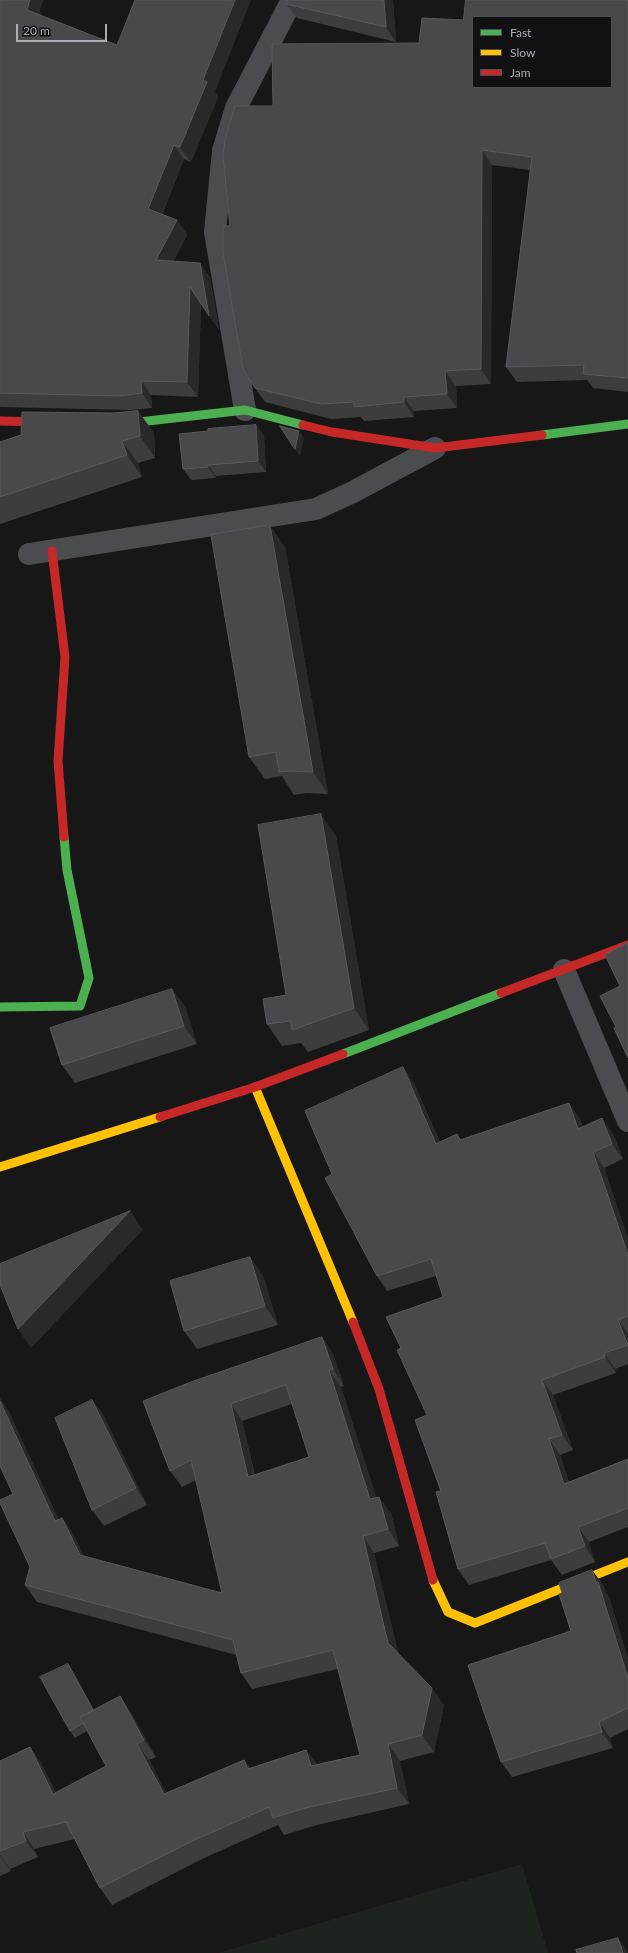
<!DOCTYPE html>
<style>
body{margin:0}
#map{position:relative;width:628px;height:1953px;overflow:hidden;background:#171717;font-family:Lato,sans-serif}
canvas{display:block}
.legend{position:absolute;left:472px;top:16px;width:140px;height:72px;box-sizing:border-box;background:#111113;border:1px solid #4d4f55;margin:0;padding:5px 7px;list-style:none;font-size:12px;color:#a8adb8}
.legend li{display:flex;align-items:center;gap:8px;height:20px}
.legend b{width:20px;border:1px solid #4d4f55}
.scale{position:absolute;left:16px;top:24px;width:91px;height:18px;box-sizing:border-box;border:2px solid #a8adb8;border-top:0;padding-left:5px;font-size:12px;line-height:14px;white-space:nowrap;color:#a8adb8;-webkit-text-stroke:3px #111113;paint-order:stroke}
</style>
<div id="map">
<canvas width="628" height="1953"></canvas>
<ul class="legend">
<li><b style="height:5px;background:#4caf50"></b>Fast</li>
<li><b style="height:5px;background:#ffc107"></b>Slow</li>
<li><b style="height:5px;background:#c62828"></b>Jam</li>
</ul>
<div class="scale">20 m</div>
</div>
<script>
const c = document.querySelector('canvas').getContext('2d');
c.lineJoin = 'round';
function paint(path, color) {
  c.fillStyle = color;
  c.fill(path, 'evenodd');
}
function strokePath(path, color, width, dash) {
  c.strokeStyle = color;
  c.lineWidth = width;
  c.lineCap = dash ? 'butt' : 'round';
  c.setLineDash(dash || []);
  c.stroke(path);
}
const green = new Path2D(`
 M522 1864 548 1953H218Z`);
const street = new Path2D(`
 M245 410 215 232 223 151 236 108 292 0
 M29 554 316 509 353 492 435 448
 M564 970 628 1121`);
const fast = new Path2D(`
 M115 423H130L245 410 303 425
 M542 435 628 424
 M0 1007 80 1006 89 978 67 870 64 837
 M343 1054 501 993`);
const slow = new Path2D(`
 M255 1087 353 1322
 M0 1167 160 1117
 M433 1580 448 1612 475 1623 628 1562`);
const jam = new Path2D(`
 M0 421 51 422
 M303 425 332 432 435 448 542 435
 M52 551 65 657 58 761 64 837
 M501 993 628 945
 M160 1117 255 1087 343 1054
 M353 1322 379 1389 433 1580`);
const wall = new Path2D(`
 M0 0H43L39 11 41 13 40 16 215 92 218 97 191 162 184 159 162 215 177 220 187 235 173 262 200 263 210 278 219 330 201 303 198 397 151 395 152 408 129 410 0 407Z
 M393 0 396 42 297 18 286 4Z
 M628 0V392L593 388 587 380 517 382 506 367 530 170 492 165 491 384 456 386 457 408 414 411V417L364 421 361 417 331 419 265 402 255 388 230 226 273 106 419 43 463 20Z
 M138 411 154 433 155 458 138 463 142 477 0 524V442L114 413Z
 M256 425 264 436 266 472 216 476V478L191 480 183 469Z
 M285 547 328 794 306 793 294 795 282 776 265 779 249 757Z
 M336 836 369 1030 308 1052 301 1043 282 1046 267 1024 286 995Z
 M172 989 185 1007 197 1044 75 1083 62 1065Z
 M414 1083 440 1142 457 1134 461 1140 580 1119 583 1127 613 1134 623 1159 604 1168 628 1239V1364L615 1369 616 1373 553 1395 573 1450 560 1455 569 1482 628 1459V1527L589 1542 595 1562 562 1575 551 1560 469 1585 458 1569 441 1491 427 1415 401 1348 443 1297 436 1276 387 1291 377 1276 332 1174Z
 M250 1257 263 1276 278 1325 197 1349 184 1331Z
 M322 1337 333 1354 344 1386 341 1387 376 1497 391 1513 399 1546 374 1553 398 1653 444 1705 434 1752 400 1761 409 1804 317 1825 284 1835 278 1825 202 1859 112 1905 100 1888 75 1839 34 1849 38 1857 10 1869 11 1871 0 1876V1761L30 1747 41 1763 56 1793 106 1766 87 1731 75 1738 70 1731 68 1664 73 1671 94 1710 120 1696 131 1713 156 1757 149 1760 166 1793 244 1760 250 1768 306 1750 317 1764 360 1755 338 1669 252 1689 241 1673 236 1655 37 1602 25 1585 30 1567 13 1494 8 1410 58 1519 62 1518 73 1534 84 1557 222 1593 196 1480 182 1487 170 1471 143 1401ZM292 1404 309 1457 255 1475 242 1421Z
 M92 1400 104 1416 147 1505 104 1526 92 1510Z
 M592 1570 603 1585 606 1593 609 1597 628 1659V1729L610 1738 613 1748 512 1777 501 1762 571 1631 562 1593Z`);
const shadedWall = new Path2D(`
 M30 0H43L39 11 41 13 37 25 27 10Z
 M235 0H251L215 92 218 97 191 162 180 147 203 80Z
 M384 0H393L396 42 386 27Z
 M174 145 184 159 158 224 148 209Z
 M482 150 492 165 491 384 481 369Z
 M177 220 187 235 166 275 156 260Z
 M200 263 210 278 219 330 209 316Z
 M190 287 201 302 198 397 187 382Z
 M445 371 456 386 457 408 447 394Z
 M141 381 151 395 152 408 142 393Z
 M404 397 414 411V417L404 402Z
 M138 411 154 433 155 458 140 436Z
 M256 425 264 436 266 472 258 461Z
 M299 431 304 438 300 456 295 449Z
 M122 441 138 463 142 477 127 455Z
 M208 465 216 476V478L208 467Z
 M270 525 285 547 328 794 313 772Z
 M321 814 336 836 369 1030 354 1008Z
 M172 989 185 1007 197 1044 184 1026Z
 M403 1067 414 1083 447 1159 436 1144Z
 M569 1103 580 1119 589 1144 578 1129Z
 M602 1118 613 1134 623 1159 612 1144Z
 M593 1152 604 1168 628 1239V1255Z
 M130 1211 143 1230 31 1348 18 1329Z
 M250 1257 263 1276 278 1325 265 1306Z
 M618 1320 628 1334V1345Z
 M322 1337 333 1354 344 1386 333 1369Z
 M604 1353 615 1369 616 1373 605 1357Z
 M329 1370 341 1387 382 1516 370 1499Z
 M542 1380 553 1395 573 1450 562 1435Z
 M0 1398 8 1410 67 1537 55 1521 0 1401Z
 M92 1400 104 1416 147 1505 136 1488Z
 M231 1404 242 1421 259 1494 248 1477Z
 M549 1439 560 1455 575 1499 564 1484Z
 M379 1497 391 1513 399 1546 388 1529Z
 M62 1518 73 1534 91 1572 80 1555Z
 M578 1527 589 1542 595 1562 585 1546Z
 M363 1536 374 1553 400 1659 388 1643Z
 M592 1570 603 1585 606 1593 609 1597 628 1659V1678Z
 M68 1664 73 1671 101 1723 97 1716Z
 M432 1688 444 1705 434 1752 422 1735Z
 M120 1696 131 1713 156 1757 144 1740Z
 M599 1722 610 1738 613 1748 602 1732Z
 M137 1744 149 1760 176 1811 164 1794Z
 M388 1744 400 1761 409 1804 397 1788Z
 M30 1747 41 1763 65 1811 53 1794Z
 M306 1750 318 1766H311Z
 M244 1760 255 1777 248 1769Z
 M23 1832 34 1849 38 1857 26 1841Z
 M0 1855 10 1869 11 1871 0 1856Z
 M618 1938 627 1951 628 1953H623Z`);
const building = new Path2D(`
 M0 0H30L27 10 117 45 135 0H235L203 80 207 82 180 147 174 145 148 209 177 220 156 260 200 263 209 316 190 287 187 382 141 381 142 393 119 396 0 393Z
 M288 0H384L386 27 286 4Z
 M466 0H628V378L583 374 584 365 506 367 532 157 482 150 481 369 445 371 447 394 404 397V402L354 407V402L321 404 255 388 243 369 223 252V226H230L223 157 225 139 235 106H273L272 44 419 43 422 18 463 20ZM473 17H611V87H473Z
 M138 411 140 436 122 441 127 455 0 497V442L21 435 22 412 114 413Z
 M256 425 258 461 208 465V467L183 469 179 434 208 431V429Z
 M280 426 299 431 295 449Z
 M270 525 313 772 290 771 279 772 276 752 249 757 211 535Z
 M321 814 354 1008 292 1030 291 1021 267 1024 263 999 286 995 258 825Z
 M628 943V1058L614 1028 616 1027 600 996 620 986 605 955Z
 M172 989 184 1026 62 1065 50 1028Z
 M403 1067 436 1144 457 1134 460 1140 569 1103 578 1129 602 1118 612 1144 593 1152 628 1255V1316L618 1320 628 1345 604 1353 605 1357 542 1380 562 1435 549 1439 564 1484 628 1459V1508L578 1527 585 1546 551 1559 545 1543 458 1569 436 1492 441 1491 415 1420 427 1415 397 1350 401 1348 386 1317 443 1297 431 1259 377 1276 325 1178 332 1174 305 1111Z
 M130 1211 18 1329 0 1285V1264Z
 M250 1257 265 1306 184 1331 170 1281Z
 M322 1337 333 1369 329 1370 370 1499 379 1497 388 1529 363 1536 388 1643 432 1688 422 1735 388 1744 397 1788 305 1808 273 1818 269 1807 190 1842 100 1888 66 1822 23 1832 26 1841 0 1851V1761L30 1747 53 1794 106 1766 80 1717 120 1696 144 1740 137 1744 164 1794 244 1760 248 1769 306 1750 311 1766 360 1755 333 1650 241 1673 233 1640 25 1585 30 1567 0 1503V1500L13 1494 0 1466V1401L55 1521 62 1518 80 1555 222 1593 191 1460 170 1471 143 1401 191 1382ZM286 1385 309 1457 248 1477 231 1404Z
 M92 1400 136 1488 92 1510 55 1418Z
 M592 1570 596 1582H598L628 1678V1708L599 1722 602 1732 501 1762 468 1665 571 1631 559 1594 562 1593 559 1583Z
 M68 1664 93 1710 80 1717 83 1723 70 1731 40 1677Z
 M618 1938 623 1953H577L576 1950Z`);
paint(green, '#1d241e');
strokePath(street, '#4b4c50', 22);
strokePath(fast, '#4caf50', 9);
strokePath(slow, '#ffc107', 9);
strokePath(jam, '#c62828', 9);
paint(wall, '#3d3d3f');
paint(shadedWall, '#29292a');
paint(building, '#49494c');
strokePath(building, '#58595d', 1);
</script>
